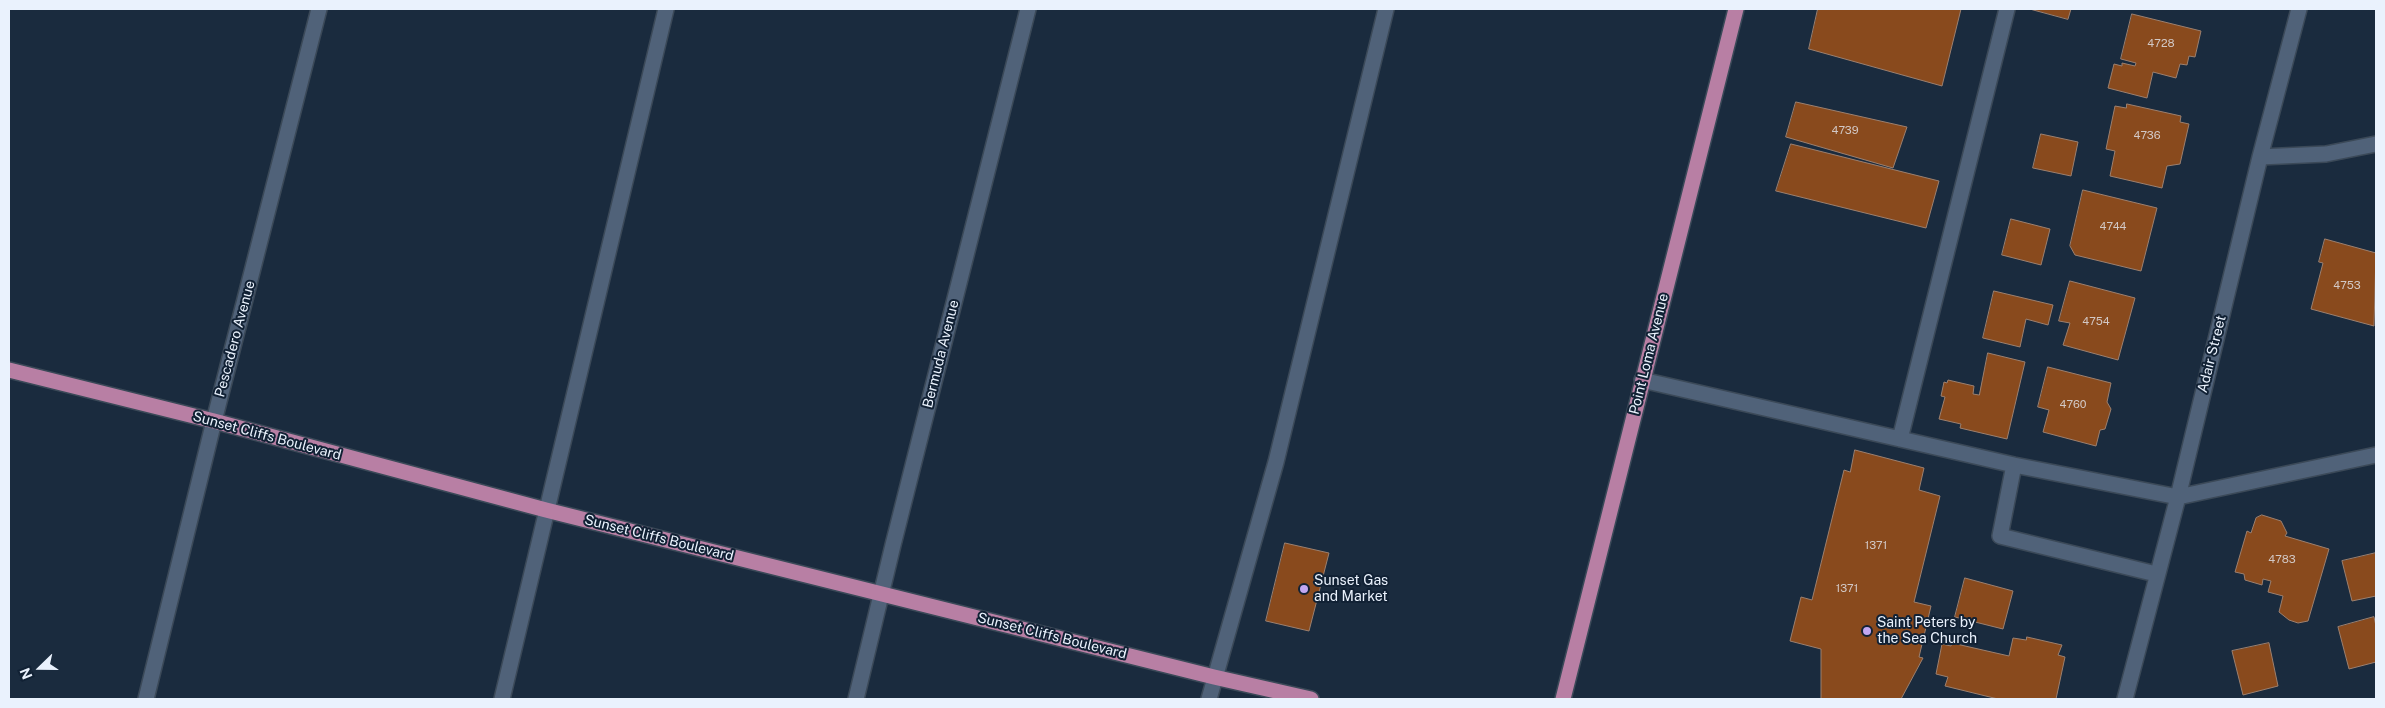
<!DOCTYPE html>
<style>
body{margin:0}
#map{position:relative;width:2385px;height:708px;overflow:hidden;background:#1a2b3e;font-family:"Public Sans",sans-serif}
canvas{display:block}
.frame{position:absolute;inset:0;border:10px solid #eaf2fd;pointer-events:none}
.north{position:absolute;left:15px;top:643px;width:50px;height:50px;-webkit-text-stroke:4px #112134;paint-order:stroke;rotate:248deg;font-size:14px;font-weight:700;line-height:20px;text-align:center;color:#eaf2fd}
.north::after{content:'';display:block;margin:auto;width:18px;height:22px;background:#eaf2fd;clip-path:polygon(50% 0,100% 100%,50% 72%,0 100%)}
</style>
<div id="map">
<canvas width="2385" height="708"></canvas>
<div class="frame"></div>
<div class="north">N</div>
</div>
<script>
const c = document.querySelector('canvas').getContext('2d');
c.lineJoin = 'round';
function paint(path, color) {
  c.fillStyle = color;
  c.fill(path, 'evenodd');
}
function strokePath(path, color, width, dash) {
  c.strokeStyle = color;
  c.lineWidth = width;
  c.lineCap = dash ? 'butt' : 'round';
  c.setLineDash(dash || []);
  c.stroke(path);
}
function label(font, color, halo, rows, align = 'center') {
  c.font = font + ' "Public Sans",sans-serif';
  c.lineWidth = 4;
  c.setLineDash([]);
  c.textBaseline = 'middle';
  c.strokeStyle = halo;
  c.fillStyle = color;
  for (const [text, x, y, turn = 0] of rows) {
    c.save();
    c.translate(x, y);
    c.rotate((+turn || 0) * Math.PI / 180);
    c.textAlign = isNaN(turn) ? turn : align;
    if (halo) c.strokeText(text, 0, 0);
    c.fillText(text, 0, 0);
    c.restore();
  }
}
const building = new Path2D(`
 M1818 9H1961L1942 86 1809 49Z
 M2030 9H2071L2068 19Z
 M2132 14 2201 31 2195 57 2189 56 2187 65 2180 64 2176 78 2153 72 2147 98 2108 88 2114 64 2122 66V63L2135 66 2136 63 2121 59Z
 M1796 102 1907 127 1893 168 1786 137Z
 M2127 104 2181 116 2180 122 2189 124 2180 164 2167 166 2162 188 2110 176 2115 151 2106 149 2115 106 2126 108Z
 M2041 134 2078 142 2071 176 2033 168Z
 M1791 144 1939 181 1926 228 1776 191Z
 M2083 190 2157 208 2141 271 2075 255 2070 246Z
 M2011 219 2050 229 2041 265 2002 255Z
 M2325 239 2376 253 2374 326 2311 309 2323 263 2319 262Z
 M2070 281 2135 298 2118 360 2063 345 2070 323 2059 321Z
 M1994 291 2053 305 2048 325 2026 319 2020 347 1983 338Z
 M1988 353 2025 362 2007 439 1960 428 1961 424 1939 419 1945 397 1941 396 1944 382 1947 383 1948 380 1974 386 1973 394 1979 395Z
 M2048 367 2111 383 2107 402 2111 409 2105 429 2100 430 2096 446 2043 432 2049 410 2038 407Z
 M1855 450 1924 468 1919 490 1940 496 1914 602 1931 606 1919 657 1923 658 1901 699H1821V649L1790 641 1801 597 1812 600 1844 470 1850 472Z
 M2262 515 2281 521 2287 533 2285 536 2329 549 2308 621 2298 623 2289 620 2279 612 2283 596 2268 592 2271 581 2263 579 2262 585 2245 580 2244 574 2235 572 2247 531 2251 533 2256 518Z
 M1285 543 1329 553 1309 631 1266 621Z
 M2376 553V596L2352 601 2342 561Z
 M1965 578 2013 591 2003 629 1955 617Z
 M2374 617 2376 626V662L2349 669 2338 627Z
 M2027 637 2062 645 2058 655 2065 657 2056 699H1998L1945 686 1948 677 1936 674 1942 644 1951 646 1952 643 2009 656 2013 638 2026 640Z
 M2269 643 2278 686 2243 695 2232 651Z`);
const minor = new Path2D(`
 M2260 157 2326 154 2376 144
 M1642 380 2014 465 2178 497 2376 455
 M1900 439 2007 9
 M2014 465 2000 536 2156 574
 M146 699 214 421 319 9
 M502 699 666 9
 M856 699 893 545 1028 9
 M1209 699 1276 462 1386 9
 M2125 699 2178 497 2260 157 2299 9`);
const major = new Path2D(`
 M9 370 214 421 546 510 1214 677 1311 699
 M1563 699 1736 9`);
const markers = [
 [1304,589,5,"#c2a8f3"],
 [1867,631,5,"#c2a8f3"]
];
const numberNames = [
 ["4728",2161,44],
 ["4739",1845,131],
 ["4736",2147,136],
 ["4744",2113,227],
 ["4753",2347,286],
 ["4754",2096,322],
 ["4760",2073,405],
 ["1371",1876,546],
 ["4783",2282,560],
 ["1371",1847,589]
];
const streetNames = [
 ["Pescadero Avenue",235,339,-75],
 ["Bermuda Avenue",941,354,-76],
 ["Point Loma Avenue",1649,354,-76],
 ["Adair Street",2212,354,-76],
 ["Sunset Cliffs Boulevard",267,436,15],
 ["Sunset Cliffs Boulevard",659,538,14],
 ["Sunset Cliffs Boulevard",1052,636,14]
];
const poiNames = [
 ["Sunset Gas",1314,581],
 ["and Market",1314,597],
 ["Saint Peters by",1877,623],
 ["the Sea Church",1877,639]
];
paint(building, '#894a1d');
strokePath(building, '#9c806f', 1);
strokePath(minor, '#3b4958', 18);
strokePath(major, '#3b4958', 18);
strokePath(minor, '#506279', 15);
strokePath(major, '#b87fa4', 15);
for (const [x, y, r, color] of markers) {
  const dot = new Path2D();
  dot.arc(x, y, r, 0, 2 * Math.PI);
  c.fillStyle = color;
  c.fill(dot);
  strokePath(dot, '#112134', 2);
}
label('11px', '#d2c8c5', null, numberNames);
label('14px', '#eaf2fd', '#112134', streetNames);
label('14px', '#eaf2fd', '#112134', poiNames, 'left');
</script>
